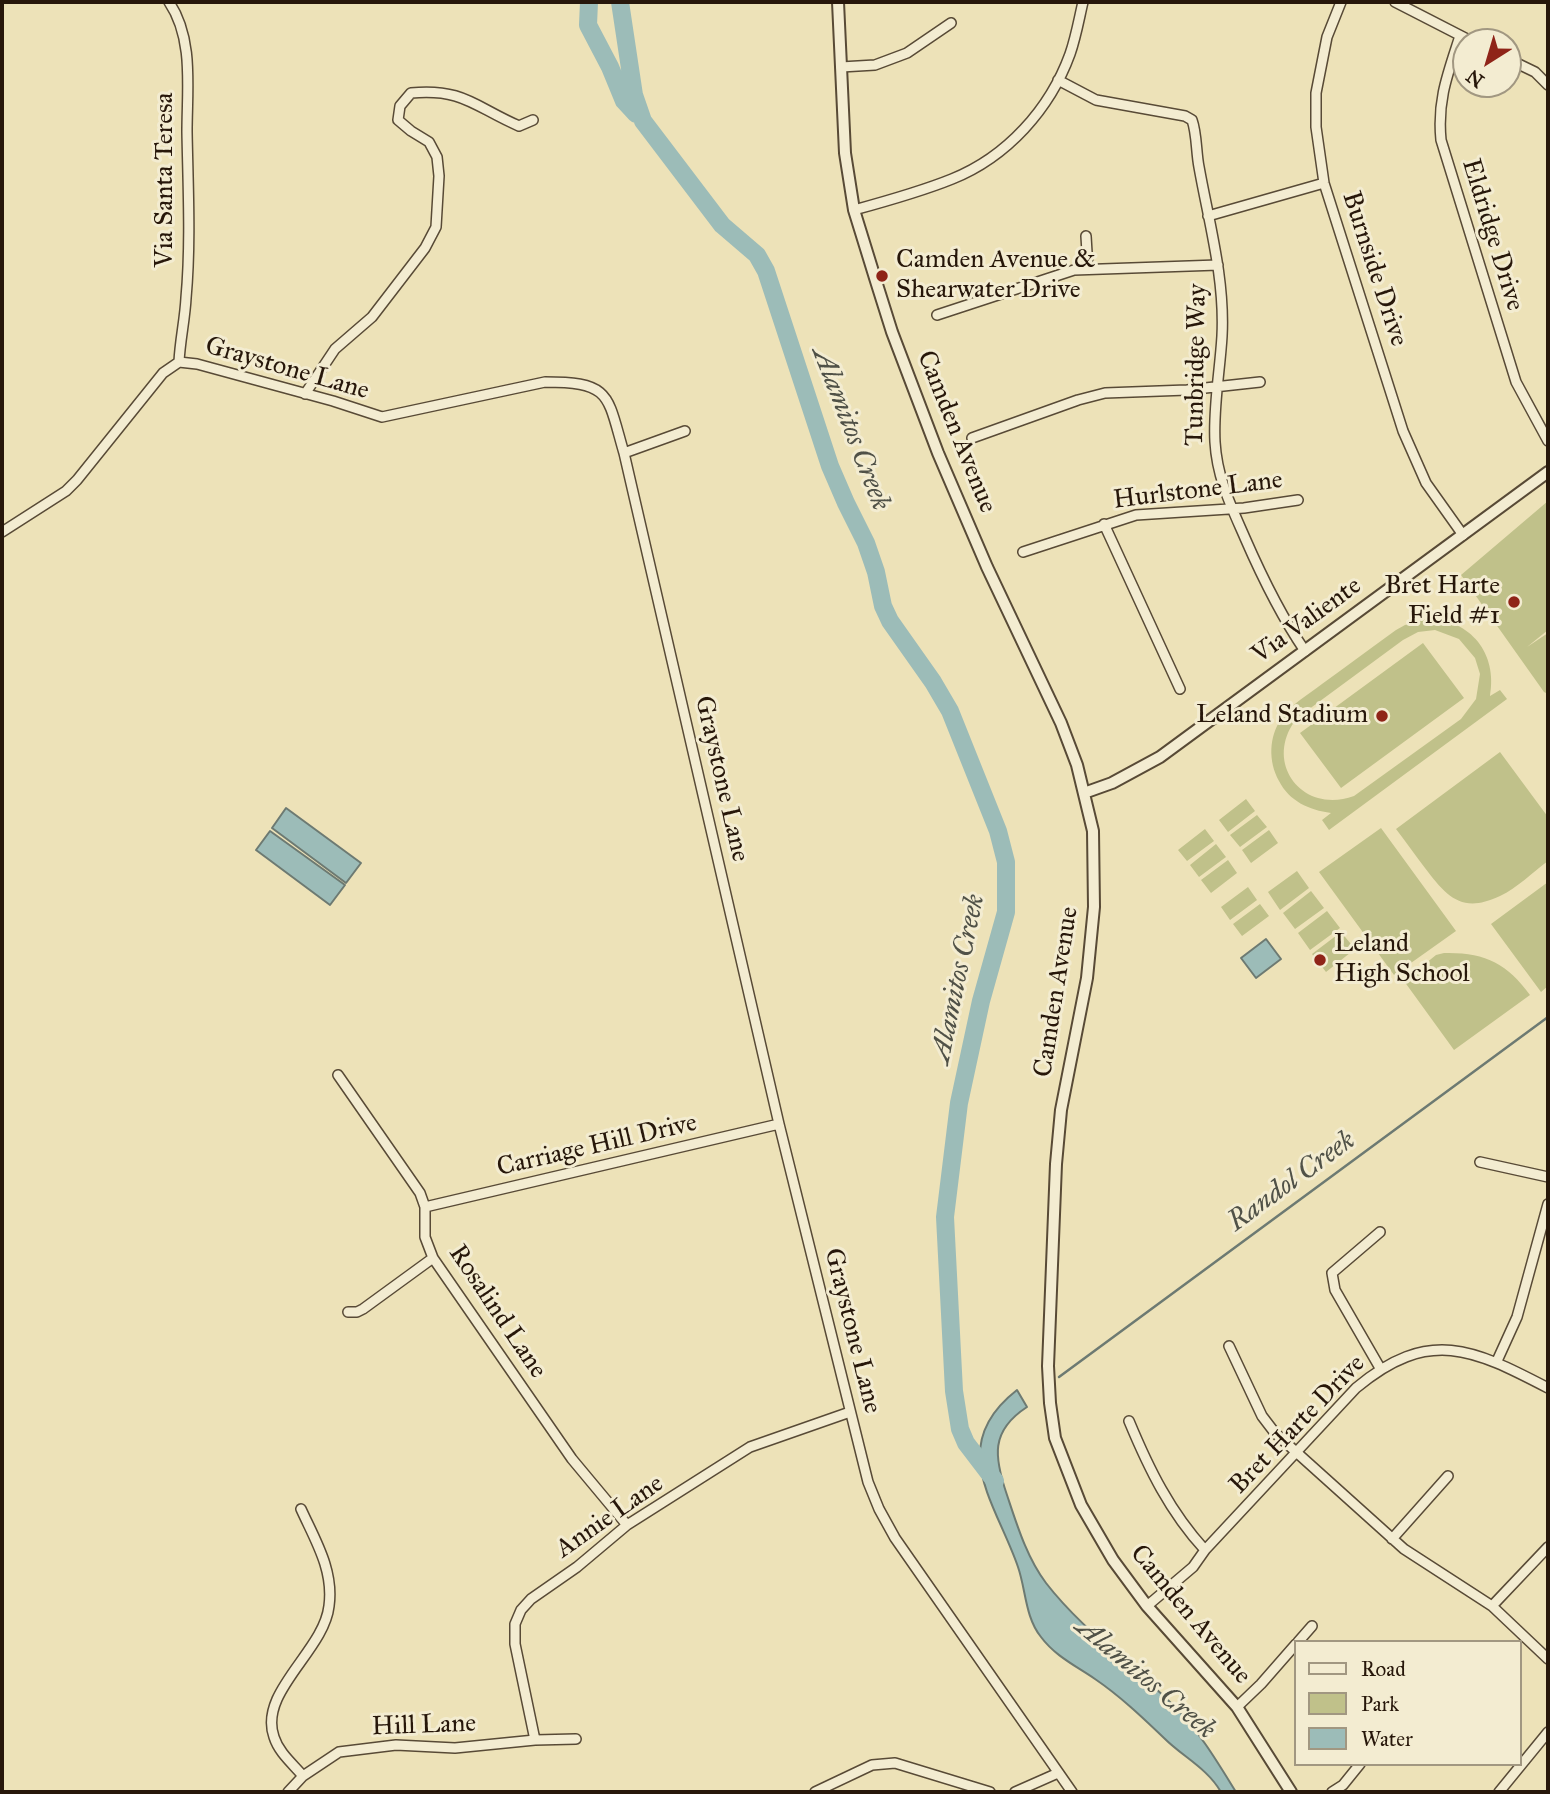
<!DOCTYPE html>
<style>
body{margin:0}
#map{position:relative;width:1550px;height:1794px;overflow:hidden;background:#ede2b8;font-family:"IM FELL Great Primer",serif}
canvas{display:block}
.frame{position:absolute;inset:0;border:4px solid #27170a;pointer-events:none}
.legend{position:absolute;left:1294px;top:1640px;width:228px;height:126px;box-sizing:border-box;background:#f3ecd1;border:2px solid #a19781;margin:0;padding:9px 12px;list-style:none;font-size:21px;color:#27170a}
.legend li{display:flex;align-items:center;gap:14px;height:35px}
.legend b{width:35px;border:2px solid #a19781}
.north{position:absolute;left:1452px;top:28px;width:70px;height:70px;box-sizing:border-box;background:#f3ecd1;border:2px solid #a19781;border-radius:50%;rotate:217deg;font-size:19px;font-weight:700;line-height:28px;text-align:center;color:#27170a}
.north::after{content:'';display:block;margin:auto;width:24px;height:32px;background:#8f2418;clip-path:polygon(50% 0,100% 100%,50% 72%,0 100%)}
</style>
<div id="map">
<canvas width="1550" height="1794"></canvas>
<div class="frame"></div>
<ul class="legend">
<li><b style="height:9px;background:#f3ecd1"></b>Road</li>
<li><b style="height:19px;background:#c0c18a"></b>Park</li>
<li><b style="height:19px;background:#9cbcb8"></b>Water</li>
</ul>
<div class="north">N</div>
</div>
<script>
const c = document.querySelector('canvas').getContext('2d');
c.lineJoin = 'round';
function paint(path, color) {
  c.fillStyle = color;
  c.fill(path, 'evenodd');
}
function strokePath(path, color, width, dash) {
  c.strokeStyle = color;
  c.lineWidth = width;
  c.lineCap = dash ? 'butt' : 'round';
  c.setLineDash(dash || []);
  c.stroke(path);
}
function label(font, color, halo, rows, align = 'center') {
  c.font = font + ' "IM FELL Great Primer",serif';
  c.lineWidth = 6;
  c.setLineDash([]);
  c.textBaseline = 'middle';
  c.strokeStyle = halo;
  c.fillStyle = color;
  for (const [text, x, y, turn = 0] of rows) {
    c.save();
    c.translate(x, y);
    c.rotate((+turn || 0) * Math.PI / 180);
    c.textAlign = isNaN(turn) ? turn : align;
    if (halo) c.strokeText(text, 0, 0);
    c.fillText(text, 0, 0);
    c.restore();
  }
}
const green = new Path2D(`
 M1548 501V630L1527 647 1548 633V694L1544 692 1461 575Z
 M1425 619C1470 618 1498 653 1490 696L1500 690 1507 699 1329 830 1322 820 1331 813C1309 810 1289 801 1279 781 1268 761 1269 737 1281 719 1291 704 1308 695 1322 684 1347 666 1371 648 1396 630L1405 625ZM1435 630 1459 639 1475 658 1480 674 1476 699 1461 719 1354 796C1302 815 1262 762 1297 718L1403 640 1418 632Z
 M1423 643 1464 698 1341 788 1300 733Z
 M1500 752 1548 817V861C1533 872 1517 888 1500 896 1462 914 1447 897 1425 868 1415 855 1406 842 1396 829Z
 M1246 799 1255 811 1228 832 1219 820Z
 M1257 815 1267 827 1240 847 1230 835Z
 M1381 828 1456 931 1394 975 1319 872Z
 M1205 829 1214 841 1187 861 1178 850Z
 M1269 830 1278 843 1251 863 1242 850Z
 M1216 844 1226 857 1199 877 1190 865Z
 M1228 860 1237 873 1211 893 1201 880Z
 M1297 871 1309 888 1280 910 1268 892Z
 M1548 882V986L1541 992 1491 924Z
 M1248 887 1257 900 1230 920 1221 907Z
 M1311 891 1324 908 1295 929 1283 913Z
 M1260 904 1269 916 1242 936 1233 924Z
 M1327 911 1340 928 1310 950 1298 933Z
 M1341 932 1355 949 1326 972 1312 954Z
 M1444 953C1484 952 1507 963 1530 995L1454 1050 1404 981 1436 955Z`);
const water = new Path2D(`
 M286 808 361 863 346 883 272 828Z
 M270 831 345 885 330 905 256 850Z
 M1266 939 1281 959 1256 978 1241 958Z
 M1017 1390 1027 1407C990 1431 994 1457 1007 1495 1017 1525 1027 1558 1046 1583 1083 1631 1135 1666 1177 1709 1201 1734 1218 1763 1236 1792H1221C1207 1768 1183 1757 1164 1738 1142 1717 1120 1696 1095 1679 1076 1666 1055 1656 1041 1637 1025 1617 1026 1590 1018 1567 996 1503 945 1446 1017 1390Z`);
const stream = new Path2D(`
 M1059 1377 1548 1017`);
const river = new Path2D(`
 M589 2 588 25 610 67 624 101 636 114
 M620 2 634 95 643 121 722 225 757 255 766 271 830 466 846 503 866 543 876 572 883 606 890 621 933 682 950 711 998 831 1006 862V912L981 1001 959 1103 945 1217 954 1391 960 1429 966 1443 995 1481`);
const minor = new Path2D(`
 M169 2C194 39 187 88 187 132 188 187 191 243 186 298 185 319 180 340 179 362
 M1341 2 1327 37 1316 93V127L1324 183 1403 431 1426 483 1463 535
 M1395 2 1473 42
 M1460 36C1448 73 1437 100 1441 140L1516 382 1548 441
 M1508 59 1535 72 1548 85
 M841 67 875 65 907 53 951 23
 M1058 80 1096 100 1185 116 1192 120C1197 134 1196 152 1199 167 1209 223 1225 279 1222 336 1220 371 1213 407 1215 442 1217 478 1231 506 1245 538 1262 577 1281 616 1305 651
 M854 210C887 201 920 192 952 179 1007 157 1050 109 1070 54 1076 37 1079 19 1083 2
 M1208 216 1324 183
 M1086 236 1088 269
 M937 315 1074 270 1218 265
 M305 394 335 349 372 317 425 248 436 227 439 176 437 157 429 142 411 131 398 120 400 106 411 93C463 88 475 107 519 126L533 120
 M972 438 1078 400 1105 393 1187 390 1260 382
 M624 453 685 431
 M1104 524 1180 689
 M2 532 66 491 77 480 163 373 179 362 197 364 333 401 382 417 545 382C612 382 607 395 624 453L779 1124 868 1482 879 1509 895 1538 1072 1792
 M1023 552 1136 515 1244 508 1298 500
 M338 1075 420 1193 425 1207V1237L433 1258 572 1459 627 1525
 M1480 1162 1548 1177
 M425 1207 779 1124
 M1380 1232 1332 1273 1335 1290 1380 1368
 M348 1312H357L363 1309 433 1258
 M1229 1346 1262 1416 1275 1433 1404 1549 1492 1606 1548 1659
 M1497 1361 1517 1317 1548 1204
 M1129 1421C1149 1469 1170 1512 1205 1550
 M301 1509C315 1540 334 1570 329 1606 324 1651 258 1692 274 1737 279 1753 293 1764 303 1776
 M1392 1539 1448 1476
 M1147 1606 1193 1567 1205 1550 1356 1388C1429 1327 1473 1349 1548 1388
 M1492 1606 1548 1547
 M1298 1642 1312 1626
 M1237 1707 1261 1684 1296 1644
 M535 1740 515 1644V1624L521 1610 531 1599 577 1567 627 1525 750 1447 850 1412
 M288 1792 303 1776 339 1752 396 1745 455 1748 535 1740 576 1739
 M815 1792 872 1765 895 1763 990 1792
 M1015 1792 1058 1773
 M1332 1792 1343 1785 1360 1764
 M1499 1792 1548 1732`);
const tertiary = new Path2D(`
 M838 2 845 153 854 210 875 278 892 332 938 453 987 567 1061 723 1077 765 1093 831 1094 907 1087 978 1061 1110 1056 1164 1048 1366 1050 1403 1055 1438 1081 1505 1113 1560 1147 1606 1237 1707 1291 1792
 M1084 793 1112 783 1160 757 1548 472`);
const markers = [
 [882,276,7,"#8f2418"],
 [1514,602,7,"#8f2418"],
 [1382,716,7,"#8f2418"],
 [1320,960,7,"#8f2418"]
];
const streetNames = [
 ["Via Santa Teresa",166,180,-90],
 ["Eldridge Drive",1492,235,73],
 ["Burnside Drive",1374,269,72],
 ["Tunbridge Way",1197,365,-89],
 ["Graystone Lane",287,369,16],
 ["Camden Avenue",956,432,68],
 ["Hurlstone Lane",1198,491,-7],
 ["Via Valiente",1307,621,-36],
 ["Graystone Lane",721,779,77],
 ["Camden Avenue",1057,992,-81],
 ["Carriage Hill Drive",597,1146,-13],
 ["Rosalind Lane",497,1312,56],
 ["Graystone Lane",852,1331,76],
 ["Bret Harte Drive",1298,1425,-46],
 ["Annie Lane",610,1517,-35],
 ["Camden Avenue",1190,1615,50],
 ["Hill Lane",424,1726,-2]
];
const poiNames = [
 ["Camden Avenue &",896,261],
 ["Shearwater Drive",896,291],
 ["Bret Harte",1500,587,"right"],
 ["Field #1",1500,617,"right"],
 ["Leland Stadium",1368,716,"right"],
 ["Leland",1334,945],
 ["High School",1334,975]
];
const waterNames = [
 ["Alamitos Creek",850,429,69],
 ["Alamitos Creek",959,979,-78],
 ["Randol Creek",1292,1182,-36],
 ["Alamitos Creek",1145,1679,40]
];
paint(green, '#c0c18a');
paint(water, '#9cbcb8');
strokePath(water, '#6d7a72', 2);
strokePath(stream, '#6d7a72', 2.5);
strokePath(river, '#9cbcb8', 18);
strokePath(minor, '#584a36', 12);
strokePath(tertiary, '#584a36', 14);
strokePath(minor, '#f3ecd1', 9);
strokePath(tertiary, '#f3ecd1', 10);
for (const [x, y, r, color] of markers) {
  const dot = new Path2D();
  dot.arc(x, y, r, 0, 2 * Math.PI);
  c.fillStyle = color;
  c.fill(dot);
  strokePath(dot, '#f3ecd1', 2.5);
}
label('26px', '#27170a', '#f3ecd1', streetNames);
label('26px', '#27170a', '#f3ecd1', poiNames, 'left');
label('italic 28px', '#505147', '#f3ecd1', waterNames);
</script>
